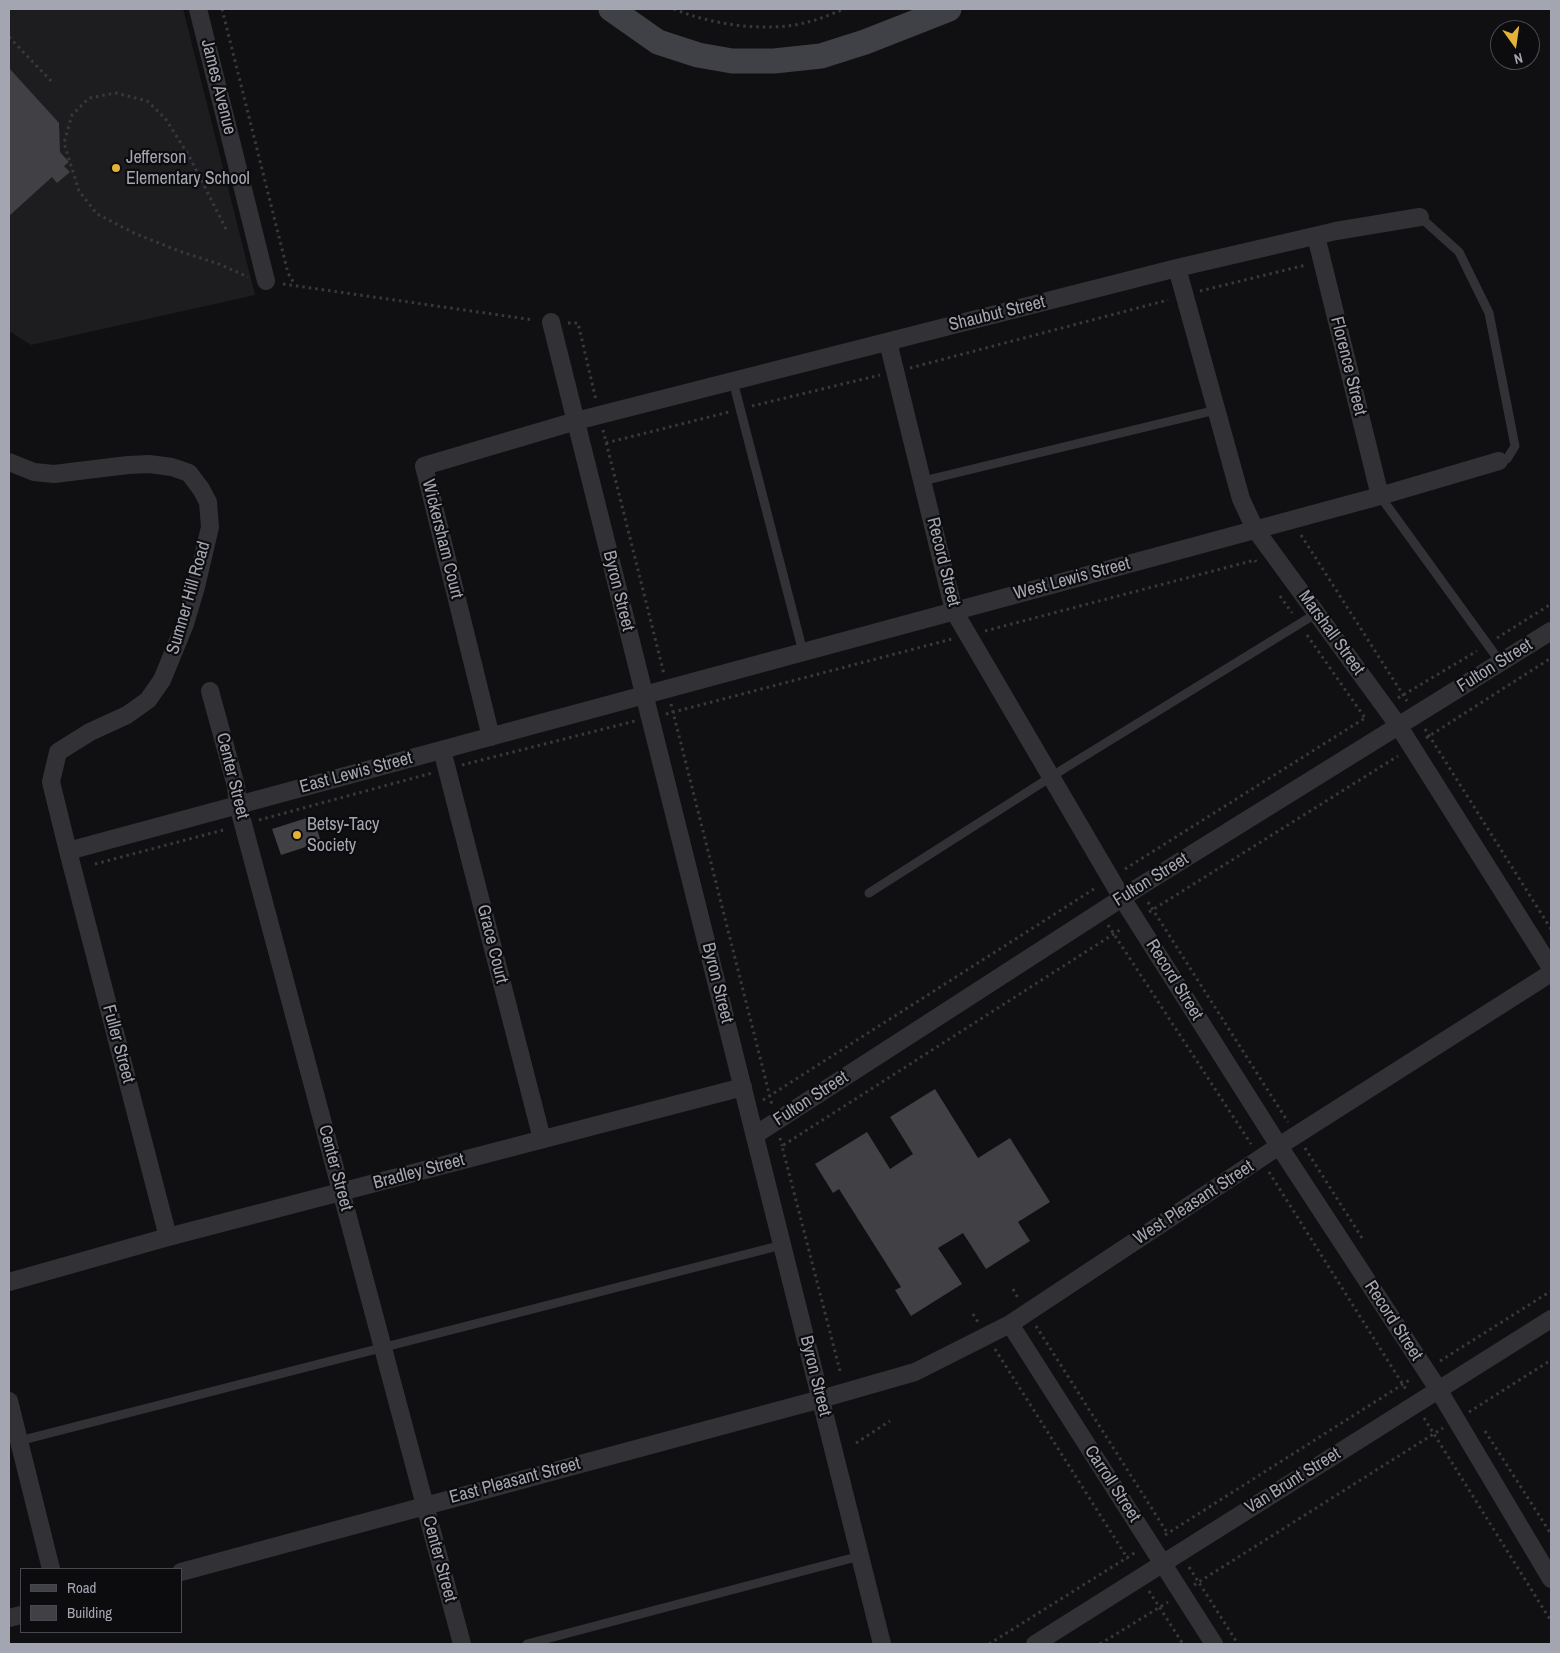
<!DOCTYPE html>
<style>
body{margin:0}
#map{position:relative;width:1560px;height:1653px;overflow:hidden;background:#101012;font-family:"Archivo Narrow",sans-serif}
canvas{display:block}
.frame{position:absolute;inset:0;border:10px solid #a3a6b1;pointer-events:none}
.legend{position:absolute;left:20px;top:1568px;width:162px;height:65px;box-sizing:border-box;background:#0c0b0d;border:1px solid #48494f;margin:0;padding:6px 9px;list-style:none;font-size:15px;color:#a3a6b1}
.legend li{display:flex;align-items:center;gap:10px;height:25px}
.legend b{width:25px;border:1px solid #48494f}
.north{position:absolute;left:1490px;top:20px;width:50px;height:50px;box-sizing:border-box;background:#0c0b0d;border:1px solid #48494f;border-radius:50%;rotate:166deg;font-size:14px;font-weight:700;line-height:20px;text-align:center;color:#a3a6b1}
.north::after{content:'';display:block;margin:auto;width:18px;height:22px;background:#e3b337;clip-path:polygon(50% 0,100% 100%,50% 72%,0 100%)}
</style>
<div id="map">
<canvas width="1560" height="1653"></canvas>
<div class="frame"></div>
<ul class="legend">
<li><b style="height:6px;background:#404146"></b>Road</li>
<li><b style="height:14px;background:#404045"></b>Building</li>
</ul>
<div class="north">N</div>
</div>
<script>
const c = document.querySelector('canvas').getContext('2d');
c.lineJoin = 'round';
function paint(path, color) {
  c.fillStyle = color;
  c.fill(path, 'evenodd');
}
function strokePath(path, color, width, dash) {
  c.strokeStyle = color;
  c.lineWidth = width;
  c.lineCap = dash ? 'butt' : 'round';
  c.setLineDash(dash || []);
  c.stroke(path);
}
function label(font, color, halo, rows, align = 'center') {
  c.font = font + ' "Archivo Narrow",sans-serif';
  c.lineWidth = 4.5;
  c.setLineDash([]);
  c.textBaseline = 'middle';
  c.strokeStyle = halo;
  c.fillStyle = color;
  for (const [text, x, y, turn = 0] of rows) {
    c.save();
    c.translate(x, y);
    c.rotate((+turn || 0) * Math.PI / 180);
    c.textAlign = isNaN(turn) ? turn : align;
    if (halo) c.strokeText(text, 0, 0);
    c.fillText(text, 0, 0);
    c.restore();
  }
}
const built = new Path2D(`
 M9 9H183L255 295 31 345 9 331Z`);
const building = new Path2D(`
 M9 68 59 123 60 152 69 162 64 166 70 172 57 183 52 177 9 216Z
 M313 816 321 842 281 855 272 829Z
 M935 1089 978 1158 1010 1138 1050 1202 1018 1222 1030 1241 986 1269 963 1233 938 1248 962 1284 911 1316 895 1290 901 1287 839 1189 833 1193 815 1164 867 1132 890 1169 913 1154 890 1117Z`);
const path = new Path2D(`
 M222 9 288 273 295 285
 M674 9C712 25 769 33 808 22 821 19 833 13 845 9
 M9 37 53 83
 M226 229 189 156 165 118 147 101 116 93 89 98 72 115 64 143 79 191 97 214 136 234 179 251 219 264 248 277
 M283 284 534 320
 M1200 291 1306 265
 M568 323H578L596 400
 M910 368 1168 300
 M752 406 880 375
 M603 430 664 674
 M606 443 729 412
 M1301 535 1407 701
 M1280 596 1292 613
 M985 631 1255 560 1256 562
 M1307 635 1365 718
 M1497 638 1551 604
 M1398 698 1477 651
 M671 704 772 1105
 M666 714 952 639
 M1425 729 1551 929
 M1426 738 1551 658
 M462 765 635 721
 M259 820 432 773
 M95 864 227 829
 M1125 869 1365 718
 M1148 902 1288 1122
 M1149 912 1398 756
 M1108 925 1251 1144
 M763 1100 1097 887
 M780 1138 782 1146
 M1305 1148 1362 1238
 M1269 1172 1407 1391
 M1013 1289 1018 1298
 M973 1314 978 1322
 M1036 1326 1168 1534
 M995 1349 1128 1559
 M1440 1361 1551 1291
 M840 1371 782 1146 1123 928
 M1469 1412 1551 1360
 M1424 1418 1551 1621
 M1485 1431 1551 1534
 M856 1443 890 1421
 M1165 1535 1411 1379
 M1189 1567 1238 1644
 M1194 1585 1443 1428
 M1149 1591 1183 1644
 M989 1644 1136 1552
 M1100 1644 1168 1602`);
const lane = new Path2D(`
 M1420 217 1459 252 1489 313 1515 446 1507 459 1499 461
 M733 381 803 652
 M923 481 1216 410
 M1380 496 1501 663
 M869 893 1065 768 1317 613
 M19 1441 782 1245
 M527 1644 860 1556`);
const street = new Path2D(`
 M198 9 266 281
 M1316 236 1380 496
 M1177 268 1241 499 1255 529 1398 725 1551 968
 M551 322 882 1644
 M888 342 954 611 1122 898 1279 1146 1438 1389 1551 1579
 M9 462 34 472 54 474 128 465 149 464 172 467 189 473 201 489 208 502 210 527 196 587 185 624 162 680 148 700 127 715 90 732 58 752 51 782 68 851 168 1237
 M210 691 236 786 238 805 462 1644
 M491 737 424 466 576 421 1177 268 1336 231 1420 217
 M442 750 542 1139
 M68 851 1380 496 1499 461
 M755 1135 1139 887 1551 631
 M9 1282 168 1237 743 1087
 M1010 1324 1214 1644
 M9 1401 51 1569
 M181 1572 821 1399 915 1372 1010 1324 1279 1146 1551 973
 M9 1618 21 1615
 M1035 1644 1551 1319`);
const secondary = new Path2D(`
 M611 9 658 42 698 55 732 61H774L821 56 865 42 949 9`);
const markers = [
 [116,168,5,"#e3b337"],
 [297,835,5,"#e3b337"]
];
const streetNames = [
 ["James Avenue",218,87,76],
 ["Shaubut Street",997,314,-14],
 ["Florence Street",1348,366,76],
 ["Wickersham Court",442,539,76],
 ["Record Street",943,562,76],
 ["West Lewis Street",1072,579,-15],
 ["Byron Street",618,591,76],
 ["Sumner Hill Road",189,598,-74],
 ["Marshall Street",1331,633,54],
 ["Fulton Street",1495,666,-32],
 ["East Lewis Street",356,773,-15],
 ["Center Street",232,776,76],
 ["Fulton Street",1151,880,-32],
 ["Grace Court",492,944,76],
 ["Record Street",1174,980,58],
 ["Byron Street",717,983,76],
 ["Fuller Street",118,1044,75],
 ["Fulton Street",811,1099,-33],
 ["Center Street",335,1168,75],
 ["Bradley Street",419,1172,-15],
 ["West Pleasant Street",1194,1203,-33],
 ["Record Street",1393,1321,57],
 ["Byron Street",815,1376,76],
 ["East Pleasant Street",515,1481,-15],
 ["Van Brunt Street",1293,1481,-32],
 ["Carroll Street",1112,1484,57],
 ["Center Street",439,1559,75]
];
const poiNames = [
 ["Jefferson",126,158],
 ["Elementary School",126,179],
 ["Betsy-Tacy",307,825],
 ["Society",307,846]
];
paint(built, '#1d1d1f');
paint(building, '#404045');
strokePath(path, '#38393d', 3, [2.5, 4]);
strokePath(lane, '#323236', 9);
strokePath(street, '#323236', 18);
strokePath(secondary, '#404146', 25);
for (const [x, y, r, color] of markers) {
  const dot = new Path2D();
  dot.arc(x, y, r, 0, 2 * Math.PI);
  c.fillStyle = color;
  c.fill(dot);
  strokePath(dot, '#0c0b0d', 2);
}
label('18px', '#a3a6b1', '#0c0b0d', streetNames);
label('18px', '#a3a6b1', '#0c0b0d', poiNames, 'left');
</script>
